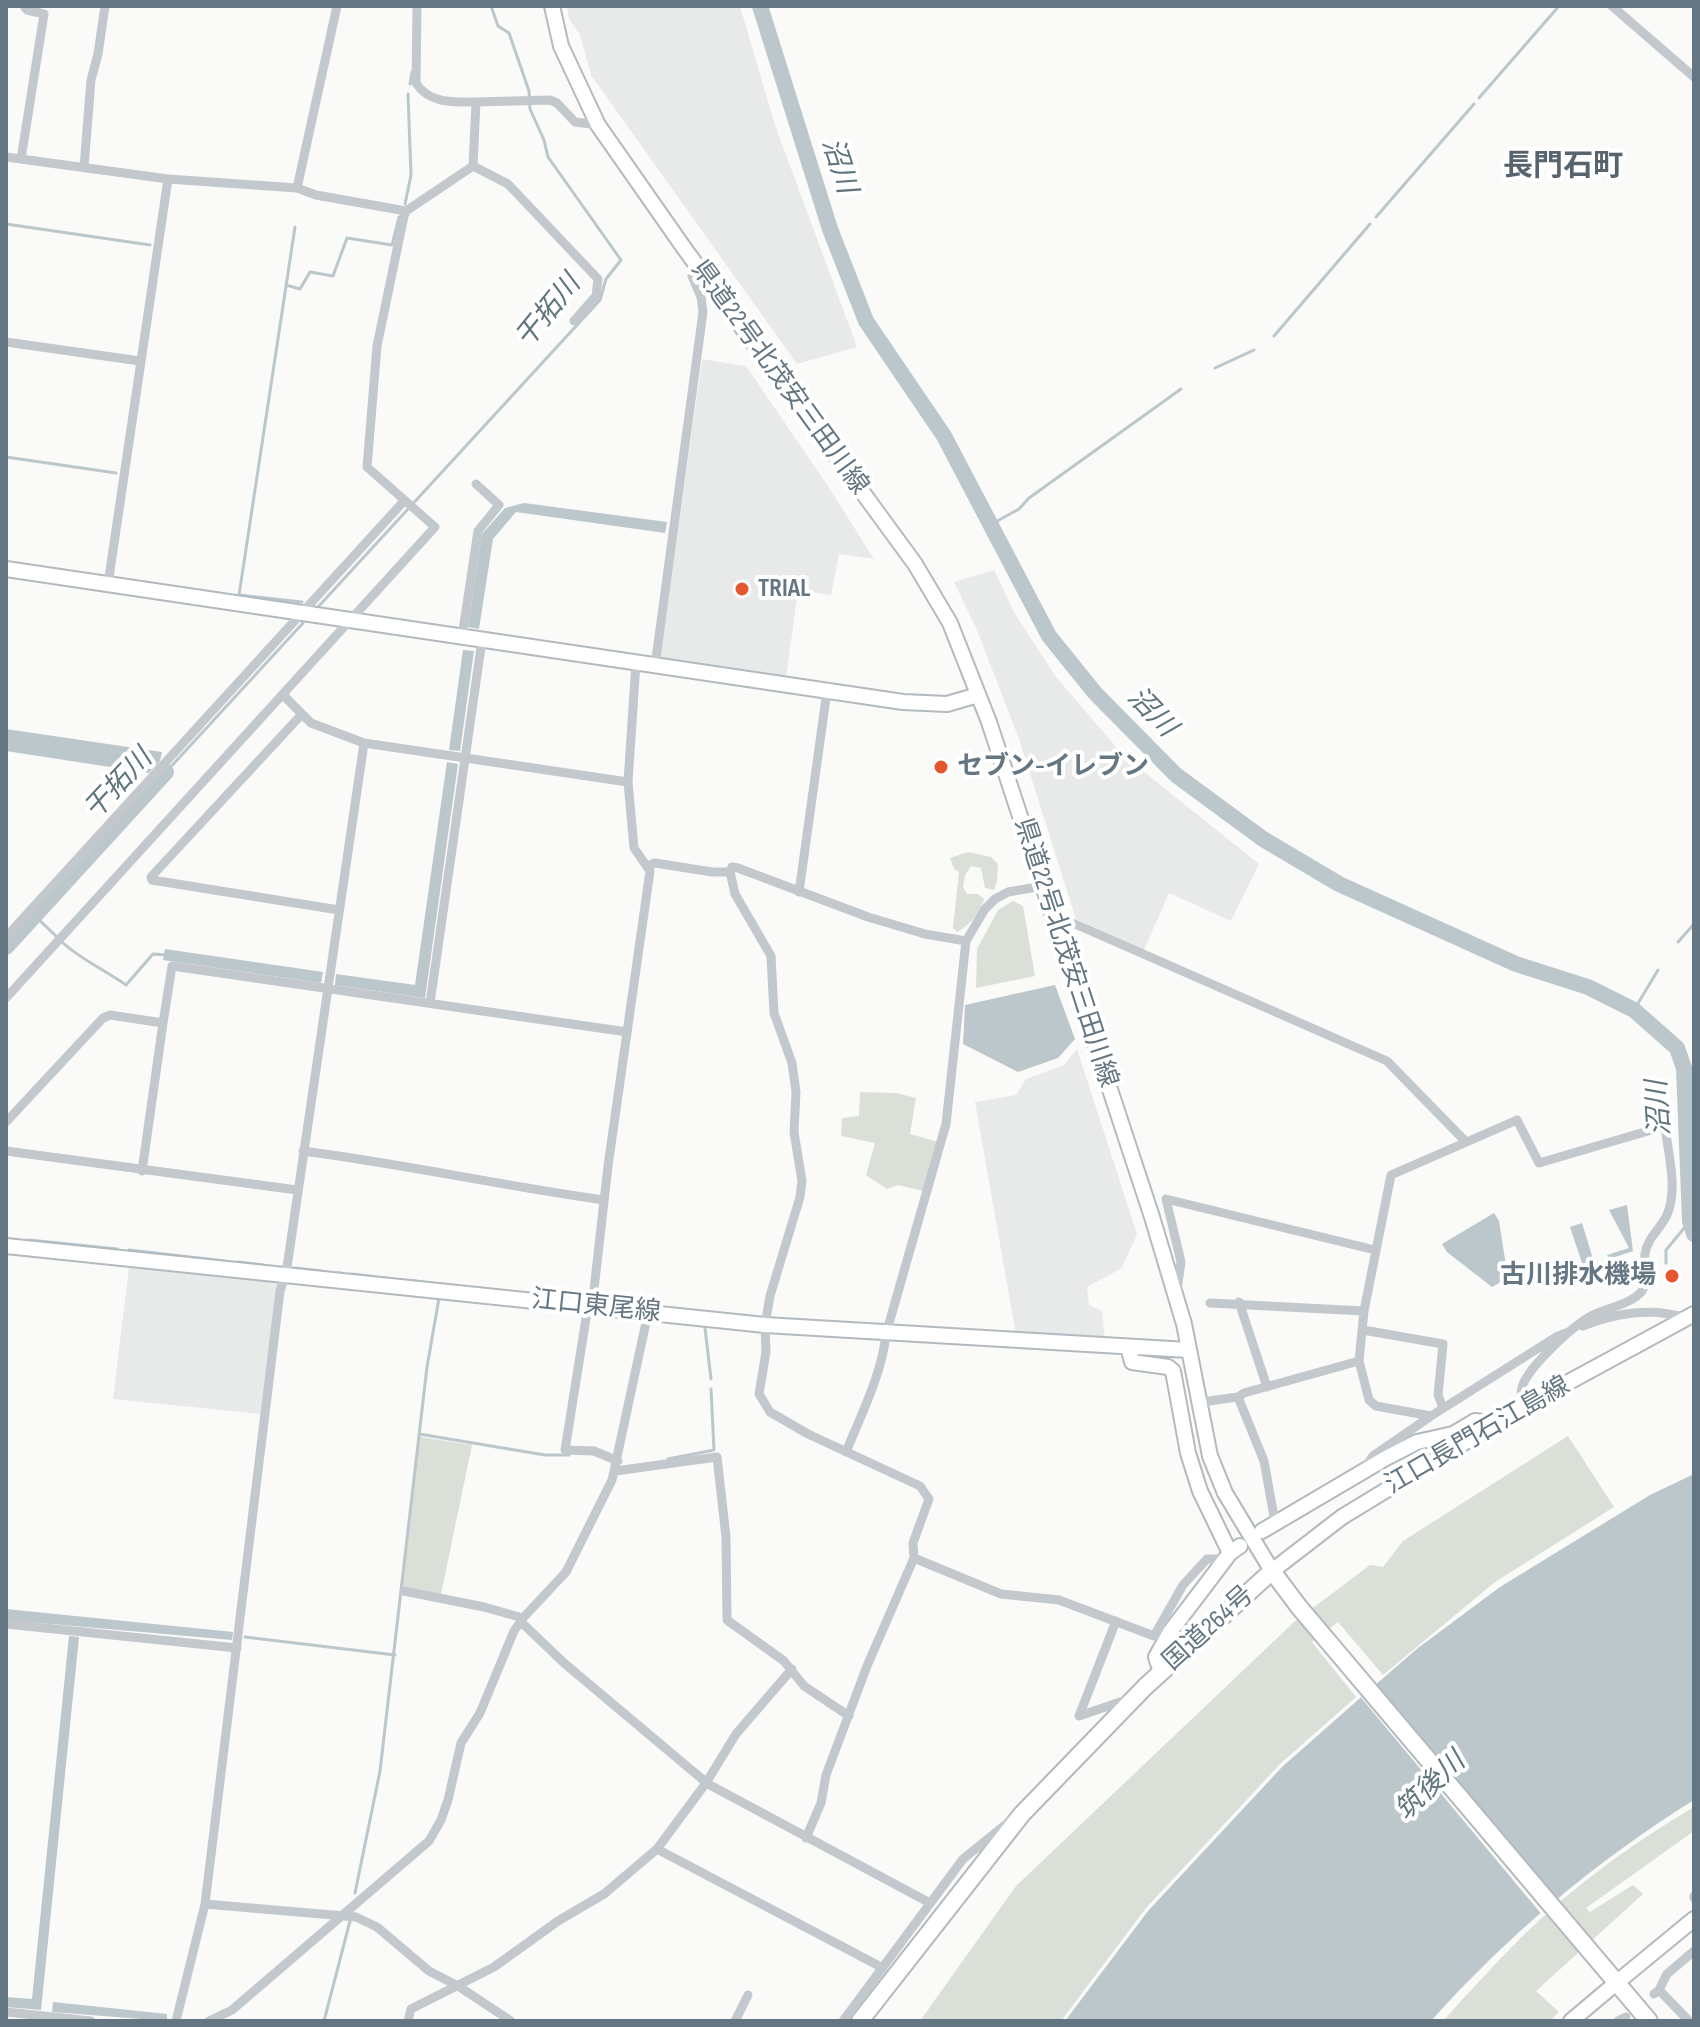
<!DOCTYPE html>
<meta charset="utf-8">
<style>
body{margin:0}
#map{position:relative;width:1700px;height:2027px;overflow:hidden;background:#fafaf8;font-family:"Sofia Sans Condensed",sans-serif}
canvas{display:block}
.frame{position:absolute;inset:0;border:8px solid #657683;pointer-events:none}
</style>
<div id="map">
<canvas width="1700" height="2027"></canvas>
<div class="frame"></div>
</div>
<script>
const c = document.querySelector('canvas').getContext('2d');
c.lineJoin = 'round';
function paint(path, color) {
  c.fillStyle = color;
  c.fill(path, 'evenodd');
}
function strokePath(path, color, width, dash) {
  c.strokeStyle = color;
  c.lineWidth = width;
  c.lineCap = dash ? 'butt' : 'round';
  c.setLineDash(dash || []);
  c.stroke(path);
}
function label(font, color, halo, rows, align = 'center') {
  c.font = font + ' "Sofia Sans Condensed","Noto Sans JP",sans-serif';
  c.lineWidth = 8;
  c.setLineDash([]);
  c.textBaseline = 'middle';
  c.strokeStyle = halo;
  c.fillStyle = color;
  for (const [text, x, y, turn = 0] of rows) {
    c.save();
    c.translate(x, y);
    c.rotate((+turn || 0) * Math.PI / 180);
    c.textAlign = isNaN(turn) ? turn : align;
    if (halo) c.strokeText(text, 0, 0);
    c.fillText(text, 0, 0);
    c.restore();
  }
}
const built = new Path2D(`
 M567 6H740L775 125 857 347 797 364 591 75 580 35 569 19Z
 M702 359 746 366 828 486 874 559 839 554 831 595 798 590 786 678 660 660Z
 M994 570 1015 614 1056 677 1123 755 1259 864 1231 921 1169 893 1144 950 1076 919 1019 739 977 630 954 582Z
 M1077 1049 1137 1234 1122 1268 1087 1287 1089 1305 1102 1311 1105 1340 1016 1335 975 1102 1016 1095 1026 1079 1064 1065Z
 M129 1267 278 1281 261 1414 113 1399Z`);
const green = new Path2D(`
 M968 852 991 857 998 864 997 881 994 890 985 888 981 868 971 866 965 875 963 887 967 894H978L984 899C980 913 970 925 957 932L953 928 959 872 954 869 950 858Z
 M1013 901 1023 906 1035 976 976 988 977 949 998 910Z
 M860 1092 896 1093 916 1098 910 1134 938 1142 923 1191 898 1185 887 1189 866 1175 875 1143 841 1136 842 1118 859 1116Z
 M1568 1436 1614 1507 1495 1582 1383 1675 1338 1622 1312 1642 1356 1697 1280 1764 1146 1908 1061 2021H920L1016 1886 1293 1623 1370 1565 1383 1567 1403 1541Z
 M420 1437 472 1445 441 1594 402 1586Z
 M1694 1807V1831L1586 1908 1590 1912 1633 1885 1643 1894 1536 1991 1559 2012 1550 2021H1443C1465 1997 1487 1972 1510 1949 1564 1893 1628 1846 1694 1807Z`);
const water = new Path2D(`
 M524 503 667 522 665 533 516 512 493 539 479 629 468 627 482 534 505 508Z
 M463 650 474 651 460 751 449 750Z
 M6 729 162 752 160 761 149 773 6 751Z
 M447 762 458 764 425 998 335 985 336 974 415 985Z
 M165 949 323 972 321 983 163 960Z
 M1055 985 1075 1039 1058 1058 1018 1072 963 1044 965 1005Z
 M1627 1205 1633 1251 1609 1259 1607 1255 1629 1248 1609 1210Z
 M1494 1213 1499 1221 1508 1278 1492 1287 1447 1252 1442 1244Z
 M1582 1223 1596 1269 1585 1272 1570 1227Z
 M1694 1474V1800C1596 1861 1508 1935 1431 2021H1065L1148 1911 1282 1767 1359 1699 1418 1648 1500 1587 1650 1495Z
 M6 1609 233 1632 232 1640 6 1620Z
 M69 1636 79 1637 41 2010 6 2007V1997L32 1999Z
 M53 2002 167 2014V2021L52 2012Z`);
const pier = new Path2D(`
 M1370 1684 1556 1905 1543 1916 1358 1694Z`);
const stream = new Path2D(`
 M410 84 412 72
 M1479 98 1559 6
 M405 204 411 175 408 94
 M1376 217 1474 104
 M6 224 150 245
 M295 227 239 595 302 602
 M286 285 300 289 310 272 333 276 347 238 392 245 399 217
 M1274 336 1370 224
 M1215 368 1254 350
 M6 457 116 473
 M990 525 1019 509 1029 498 1181 389
 M318 607 600 300 606 279 621 260 548 157 544 140 530 109 529 91 509 33 498 26 491 6
 M166 772 303 623
 M35 916 56 936
 M1678 942 1694 924
 M63 943C82 960 105 970 126 985L153 954 168 955
 M1634 1010 1658 970
 M1689 1167 1694 1169
 M6 1237H7
 M29 1240 117 1249
 M129 1250 225 1261
 M238 1262 263 1265
 M1666 1263V1250L1690 1221
 M295 1268 321 1271
 M336 1273H341
 M352 1274 376 1277
 M384 1278 392 1279
 M401 1280 416 1281
 M424 1282 430 1283
 M705 1328 711 1379
 M419 1434 545 1455H569
 M668 1459 714 1450 711 1389
 M245 1637 395 1655
 M355 1893 380 1771 427 1367 439 1298
 M324 2021 350 1921`);
const river = new Path2D(`
 M760 6 830 229 866 321 944 436 1049 636 1095 693 1176 775 1263 839 1339 884 1516 964 1588 987 1634 1010 1677 1048 1684 1068 1690 1221 1694 1234
 M6 947 166 772`);
const street = new Path2D(`
 M417 6 416 83C429 104 454 102 476 102
 M1612 6 1694 77
 M6 157 168 179 297 188 316 195 406 211
 M21 159 44 14 27 10 24 6
 M473 166 508 184 598 279 596 296 574 321
 M84 167 91 80 98 54 105 6
 M297 188 337 6
 M6 342 140 361
 M108 584 168 179
 M462 637 478 531 499 505 476 484
 M655 666 703 312 701 297 692 276 699 267
 M283 695 311 723 364 743 628 782
 M302 714 151 877 152 880 339 910
 M648 866 655 863 712 872H730
 M799 892 827 691
 M1054 919 1075 924 1387 1061 1466 1142
 M6 937 404 501
 M6 998 435 527 367 467 377 346 404 216 406 211 473 166 476 102 550 100 557 103 575 122 598 125
 M430 1003 482 640
 M6 1122 103 1018 110 1015 163 1023 172 966 627 1032
 M6 1151 297 1190
 M303 1151C404 1164 503 1186 604 1200
 M142 1171 163 1023
 M1177 1290 1181 1262 1166 1199 1375 1250
 M1239 1302 1267 1387
 M1210 1303 1364 1311
 M588 1306 565 1450 594 1451 618 1461
 M592 1307 608 1166 650 871 634 848 628 782 636 663
 M1583 1326C1615 1313 1652 1307 1685 1318
 M1363 1330 1443 1344 1438 1395 1443 1408
 M1359 1361 1369 1400 1376 1406 1431 1416
 M1238 1397 1264 1461 1275 1522
 M1209 1401 1238 1397 1244 1393 1359 1361 1364 1311 1391 1175 1517 1120 1539 1163 1665 1126C1668 1155 1679 1190 1666 1217 1659 1230 1647 1239 1645 1254 1644 1266 1649 1280 1642 1291 1632 1304 1607 1308 1593 1315 1573 1325 1532 1364 1523 1384 1520 1392 1521 1400 1521 1408
 M846 1452C861 1415 882 1374 886 1334L946 1124 966 941 985 909 995 899 1008 892 1043 886
 M1366 1466 1373 1456 1431 1416 1556 1337 1566 1333
 M615 1471 717 1457 726 1537 727 1620 784 1661 804 1686 849 1716
 M914 1558 1001 1594 1059 1600 1154 1636 1183 1585 1207 1559H1226
 M404 1591 484 1607 523 1618
 M520 1621 564 1663 708 1784 930 1903
 M6 1624 237 1648
 M1079 1716 1116 1621
 M1079 1716 1129 1699
 M806 1838 821 1803 826 1775 867 1666 914 1558 913 1543 929 1499 920 1486 808 1434 770 1412 759 1394 766 1352 765 1325 770 1296 800 1197 802 1181 794 1132 796 1092 792 1063 774 1013 771 956 735 894 730 872 732 867 738 868 868 917 925 934 966 941
 M657 1849 706 1783 736 1734 792 1669
 M1694 1896V1898
 M205 1904 356 1917 377 1927 429 1971 458 1986 511 2021
 M1659 1990 1689 2021
 M1654 1994 1659 1990 1667 1974 1694 1951
 M6 2012 91 2021
 M176 2021 205 1904 280 1291 286 1274 364 743
 M209 2021 232 2010 429 1841 441 1820 448 1800 461 1743 480 1713 514 1631 523 1618 566 1572 612 1480 648 1313
 M408 2021 411 2009 494 1967 558 1921 604 1894 657 1849 883 1968
 M735 2021 748 1995
 M843 2021 963 1859 1015 1817
 M1618 2021 1626 2017`);
const secondary = new Path2D(`
 M6 569 903 702 947 704 978 695
 M6 1246 765 1325 1188 1350
 M1128 1347 1132 1362 1168 1367 1173 1371 1188 1453 1200 1491 1230 1553
 M1262 1531 1386 1458 1417 1442 1453 1434 1475 1421 1495 1424
 M1272 1571 1342 1517 1521 1408 1694 1314
 M1161 1672 1156 1657 1170 1632 1230 1553 1240 1546
 M1615 1984 1694 1919`);
const primary = new Path2D(`
 M552 6 561 46 598 125 684 248 915 564 950 623 989 722 1152 1217 1184 1324 1210 1456 1225 1493 1272 1571
 M1571 2021 1615 1984`);
const highway = new Path2D(`
 M860 2021 1022 1814 1145 1687 1272 1571 1299 1607 1649 2021`);
const markers = [
 [742,589,8,"#e4572e"],
 [941,767,8,"#e4572e"],
 [1672,1276,8,"#e4572e"]
];
const streetNames = [
 ["県道22号北茂安三田川線",779,378,54],
 ["県道22号北茂安三田川線",1065,953,72],
 ["江口東尾線",596,1307,6],
 ["江口長門石江島線",1478,1436,-30],
 ["国道264号",1209,1629,-42]
];
const poiNames = [
 ["TRIAL",758,589],
 ["セブン-イレブン",957,767],
 ["古川排水機場",1656,1276,"right"]
];
const waterNames = [
 ["沼川",838,166,72],
 ["干拓川",549,312,-51],
 ["沼川",1151,713,46],
 ["干拓川",119,785,-47],
 ["沼川",1660,1108,-94],
 ["筑後川",1431,1787,-44]
];
const quarterNames = [
 ["長門石町",1563,167]
];
paint(built, '#e8e9e9');
paint(green, '#dadfd7');
paint(water, '#bbc7cb');
paint(pier, '#fafaf8');
strokePath(stream, '#bbc7cb', 3);
strokePath(river, '#bbc7cb', 16);
strokePath(secondary, '#b3babf', 18);
strokePath(primary, '#b5babe', 18);
strokePath(highway, '#b4b9bd', 20);
strokePath(street, '#c3c8cc', 9);
strokePath(secondary, '#fff', 14);
strokePath(primary, '#fff', 14);
strokePath(highway, '#fff', 16);
for (const [x, y, r, color] of markers) {
  const dot = new Path2D();
  dot.arc(x, y, r, 0, 2 * Math.PI);
  c.fillStyle = color;
  c.fill(dot);
  strokePath(dot, '#fff', 3);
}
label('26px', '#657683', '#fff', streetNames);
label('bold 26px', '#657683', '#fff', poiNames, 'left');
label('italic 28px', '#60757c', '#fff', waterNames);
label('bold 30px', '#57646e', '#fff', quarterNames);
</script>
